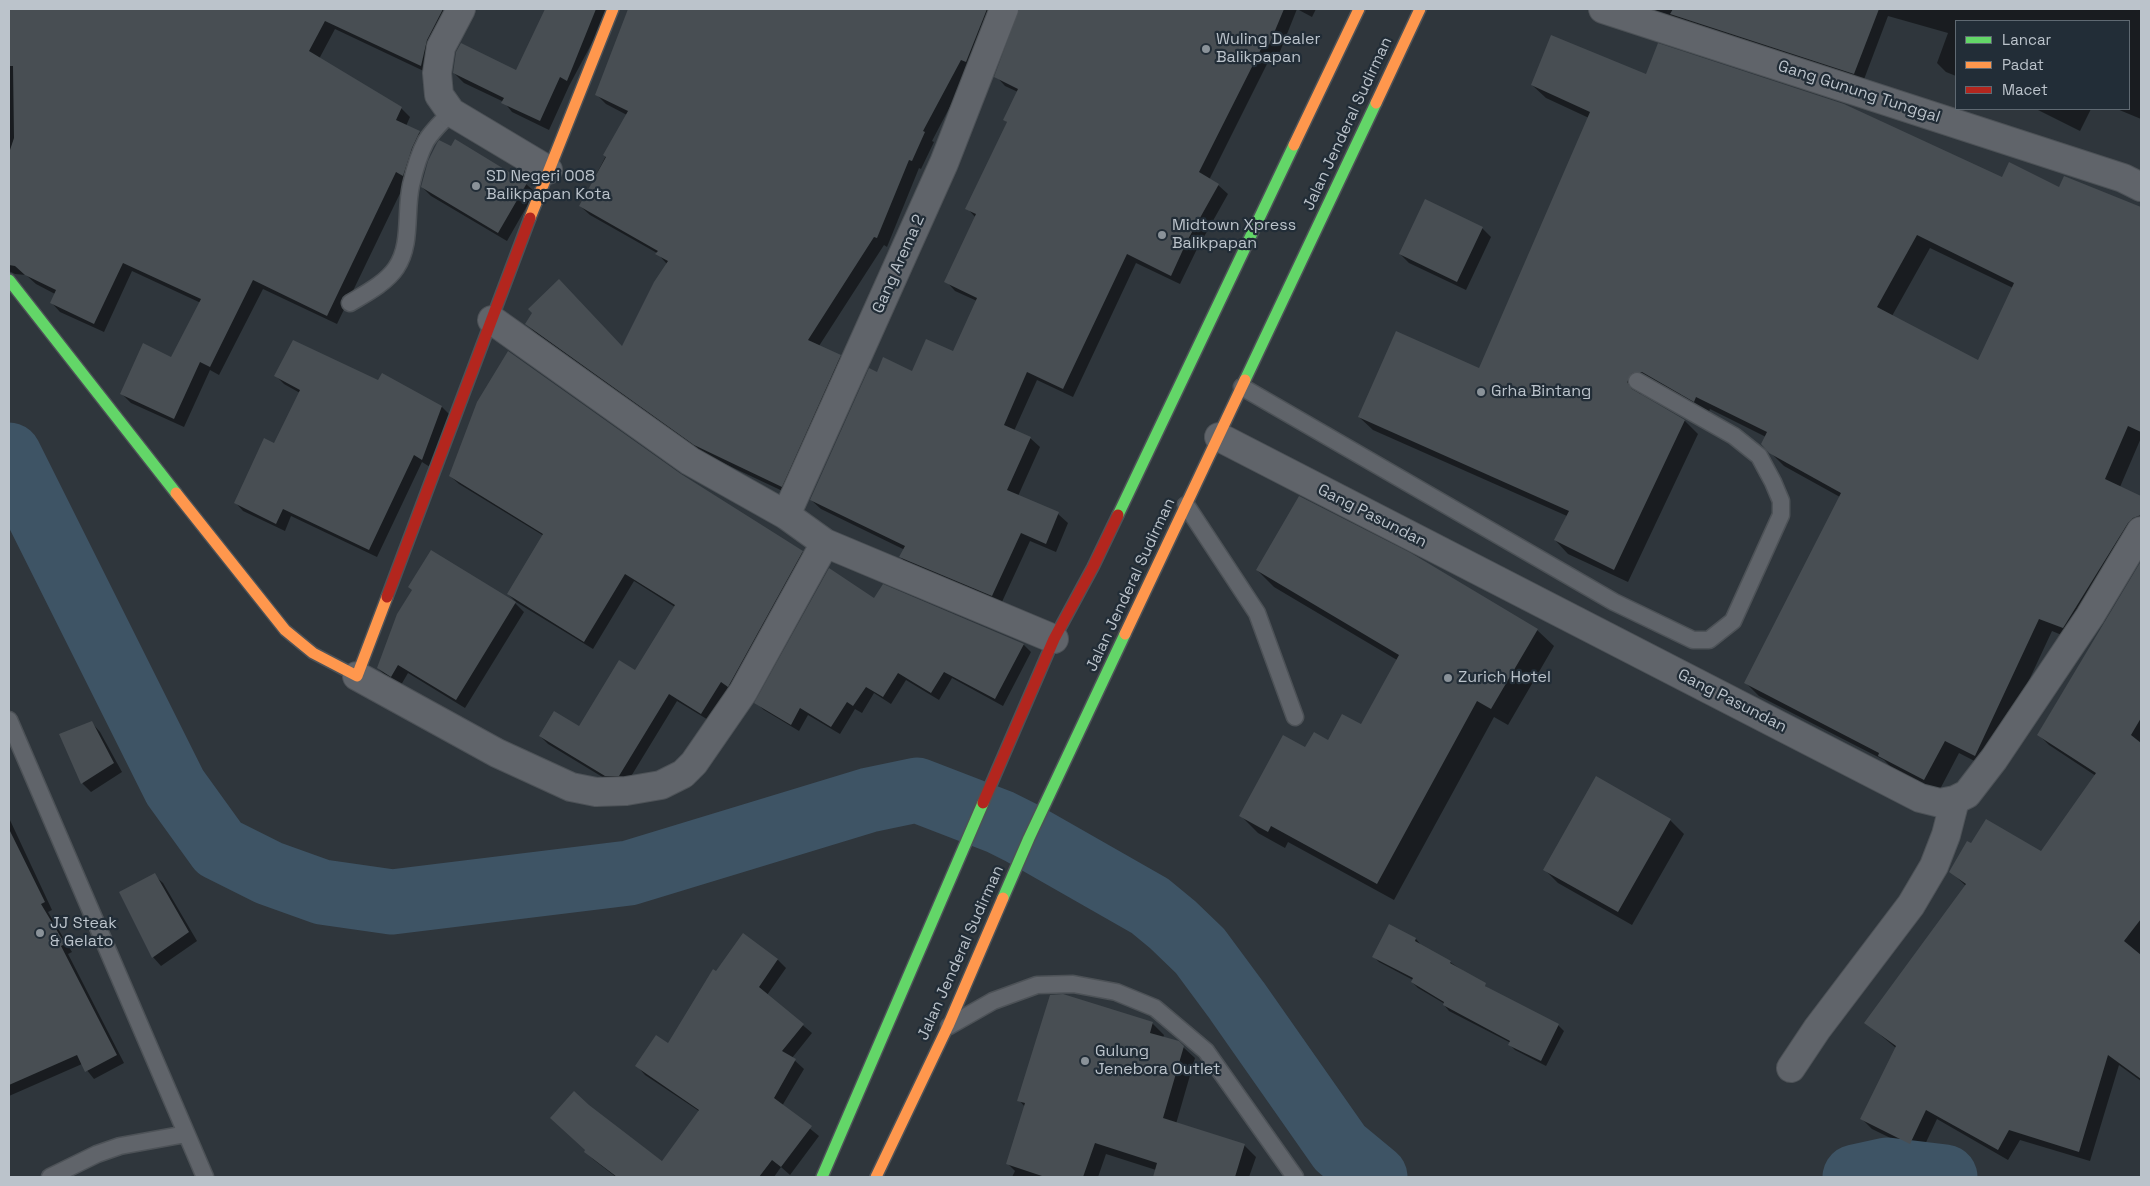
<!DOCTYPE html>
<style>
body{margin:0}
#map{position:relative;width:2150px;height:1186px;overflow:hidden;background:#2f363c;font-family:"Space Grotesk",sans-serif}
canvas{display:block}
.frame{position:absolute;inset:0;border:10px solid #bbc3cb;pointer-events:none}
.legend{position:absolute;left:1955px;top:20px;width:175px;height:90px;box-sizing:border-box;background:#222d37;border:1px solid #5f6972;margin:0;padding:6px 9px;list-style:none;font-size:15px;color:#bbc3cb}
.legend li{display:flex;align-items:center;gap:10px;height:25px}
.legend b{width:25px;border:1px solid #5f6972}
</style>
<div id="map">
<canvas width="2150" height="1186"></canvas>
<div class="frame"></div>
<ul class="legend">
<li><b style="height:6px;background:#63d668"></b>Lancar</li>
<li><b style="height:6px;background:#ff974d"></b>Padat</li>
<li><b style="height:6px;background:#b3261e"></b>Macet</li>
</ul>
</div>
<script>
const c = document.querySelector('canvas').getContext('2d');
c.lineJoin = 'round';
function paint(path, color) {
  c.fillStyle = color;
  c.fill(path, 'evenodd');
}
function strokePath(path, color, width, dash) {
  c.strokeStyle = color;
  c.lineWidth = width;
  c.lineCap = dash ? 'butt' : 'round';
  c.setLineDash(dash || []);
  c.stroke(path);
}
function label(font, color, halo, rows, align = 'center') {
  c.font = font + ' "Space Grotesk",sans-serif';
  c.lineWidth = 4.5;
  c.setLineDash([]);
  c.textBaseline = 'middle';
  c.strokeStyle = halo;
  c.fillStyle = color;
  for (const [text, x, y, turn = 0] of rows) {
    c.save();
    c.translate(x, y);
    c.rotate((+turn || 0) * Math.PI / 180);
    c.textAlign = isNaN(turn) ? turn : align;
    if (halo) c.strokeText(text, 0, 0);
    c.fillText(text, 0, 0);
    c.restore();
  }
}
const shadow = new Path2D(`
 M9 9 443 10 452 19 430 74 335 29 319 59 401 108 410 117 406 126 420 133 429 142 406 181 337 324 263 289 219 375 210 370 184 427 131 403 122 394 172 358 201 303 132 271 104 332 60 312 51 302 55 294 36 284 26 275 15 274 9 271V242L12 235 9 233Z
 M546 9H610L569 86 549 130 512 112 504 102 464 83 454 73 517 72Z
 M629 9H1001L932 141 934 142 921 169 919 168 887 247 884 245 819 346 840 356 849 365 791 495 704 454 536 333 526 324 623 348 667 264 657 253 590 215 580 206 627 115 606 104 597 95 629 15Z
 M1020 9H1316L1312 17 1297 9 1279 54 1273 52 1209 180 1218 185 1228 194 1196 251 1180 284 1136 263 1073 397 1037 380 1014 431 1030 438 1040 447 1018 496 1058 514 1068 523 1056 552 1030 541 1001 604 910 566 900 557 905 550 821 509 811 500 877 374 912 372 953 353 977 301 955 291 946 281 976 218 967 208 1008 123 1005 120 1018 92 1005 86 996 76 1020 14Z
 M1637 9H2141V119L2117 109H2129V21H1956V76L1946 72 1937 63 1948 33 1888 16 1863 82Z
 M1647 75 2002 179 2060 189 2064 178 2141 209V438L2120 487 2141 499V535L2076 641 2052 631 1988 768 1959 753 1938 793 1893 769 1884 760 1759 696 1746 683 1840 497 1784 466 1762 444 1766 437 1710 409 1708 414 1645 386 1640 396 1685 421 1698 434 1628 582 1568 554 1555 540 1567 516 1373 430 1359 417 1480 370 1589 118 1546 98 1532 85ZM1930 248 2013 288 1979 362 1892 316Z
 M2036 109H2091L2080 131Z
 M526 184 535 192 507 241 431 196 422 187Z
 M1482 228 1491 237 1466 290 1409 263 1400 254Z
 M276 376 379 382 442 407 450 415 430 467 422 462 377 557 291 516 285 531 243 511 235 502 274 445 300 393 284 384Z
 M680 475 802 552 810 560 710 721 677 701 627 783 614 784 548 744 540 736 579 727 636 672 675 607 634 581 593 649 516 602 508 594 544 536 459 484 450 476Z
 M2141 563V1081L2119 1065 2090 1161 2020 1140 2008 1160 1937 1119 1921 1153 1872 1129 1862 1119 1896 1048 1866 1023 1966 886 1951 872 2041 853 2096 776 2049 745 2038 734Z
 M1257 570 1537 630 1554 646 1508 725 1494 717 1394 900 1288 842 1285 848 1258 833 1241 816 1306 749 1329 741 1361 726 1397 660 1274 587Z
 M883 586 1024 645 1031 652 1003 706 952 678 939 700 906 680 891 704 874 693 862 713 855 709 840 734 808 715 799 731 764 710 756 703 875 599Z
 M515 603 524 612 465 708 408 673 401 685 387 677 378 668Z
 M92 723 100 732 122 772 91 792 83 784 60 735Z
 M1596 778 1670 820 1684 834 1632 925 1558 883 1545 870Z
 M9 818 52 910 48 912 72 952 68 954 124 1063 94 1079 82 1064 9 1096Z
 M154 875 163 883 197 941 161 966 153 957Z
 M1416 939 1421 945 1450 962 1491 990 1558 1025 1564 1031 1546 1066 1515 1050 1510 1045 1511 1043 1449 1011 1444 1005 1445 1004 1418 988 1412 982 1413 980 1379 962 1374 957Z
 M778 960 786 968 767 995 812 1033 792 1058 804 1069 782 1106 819 1136 790 1175 781 1167 774 1177H616L594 1160 585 1152 588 1106 663 1162 699 1111 645 1075 637 1066 669 1045 716 973Z
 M1152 1023 1164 1035 1163 1038 1183 1047 1195 1058 1176 1124 1244 1145 1256 1157 1249 1177H1154L1156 1170 1106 1154 1098 1177H1012L1015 1171 1007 1163 1025 1107 1019 1100Z`);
const river = new Path2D(`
 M9 455 175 787 219 848 269 873 322 892 392 902 629 873 869 800 917 790 1000 822 1022 833 1150 906 1173 925 1200 951 1237 1001 1340 1148 1375 1177
 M1855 1177 1887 1170 1945 1177`);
const building = new Path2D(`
 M9 9H443L427 40 421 66 325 21 309 51 402 107 396 120 420 131 412 148 403 176 396 172 327 316 253 280 210 367 200 362 174 419 120 394 143 343 171 357 201 299 123 263 94 324 50 303 56 290 25 275 15 266 9 265V153L14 138 13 66H9Z
 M545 9H596L567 81 560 77 540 121 501 103 504 98 453 73 456 52 461 43 516 70Z
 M628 9H987L966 62 961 60 923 131 925 132 912 161 909 160 877 238 874 237 808 340 841 355 782 487 694 445 525 324 532 313 528 309 559 279 622 346 654 282 668 261 655 254 658 251 579 206 606 157 603 155 628 111 595 95Z
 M1019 9H1284L1269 45 1264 43 1199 172 1219 184 1187 241 1171 276 1127 254 1063 389 1027 372 1004 425 1031 437 1007 490 1059 512 1046 544 1021 533 992 596 899 557 905 546 810 500 869 368 877 372 883 357 912 371 926 339 953 351 977 298 944 282 976 214 965 209 1007 122 1003 120 1018 89 994 77Z
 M1673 9H1879L1854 74 1670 14Z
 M1551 35 1646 74 1658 43 1844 104 2002 177 2009 162 2059 187 2064 176 2141 207V432L2128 426 2105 479 2141 496V515L2133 518 2128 523 2063 628 2039 619 1975 756 1945 741 1924 780 1878 756 1879 753 1744 683 1841 493 1769 453 1761 444 1767 432 1696 397 1694 402 1642 372 1632 373 1627 382 1632 389 1685 420 1614 570 1554 540 1569 511 1358 417 1396 331 1479 368 1590 112 1531 85ZM1917 235 2014 283 1978 360 1877 307Z
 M455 139 527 183 498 233 421 187 428 161 437 143 439 140 451 146Z
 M1425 199 1483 227 1457 282 1399 254Z
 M293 340 378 380 382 373 442 406 422 460 414 455 369 550 283 509 276 524 234 503 264 438 274 443 300 390 274 376Z
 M508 351 681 474 803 551 728 687 721 682 701 714 669 694 619 776H605L539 736 554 711 579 726 619 660 635 670 675 605 625 574 584 642 507 594 543 534 449 476 477 402Z
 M1299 496 1411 553 1538 629 1491 709 1477 701 1377 884 1271 826 1268 832 1239 816 1283 735 1305 747 1314 732 1328 740 1342 714 1361 724 1399 655 1256 570Z
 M431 550 516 602 456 700 398 665 391 677 377 668 397 614 412 590 408 587Z
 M2141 561V718L2131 735 2141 743V919L2124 941 2141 955V1079L2108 1055 2079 1152 2009 1130 1998 1150 1926 1110 1910 1144 1860 1119 1896 1046 1864 1023 1966 884 1949 872 1967 841 1971 843 1986 819 2041 851 2096 773 2037 735Z
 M829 568 874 598 883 584 1024 644 995 699 944 672 931 693 898 673 883 697 866 687 853 706 847 702 831 727 800 708 791 725 754 703Z
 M92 721 114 763 81 784 59 734Z
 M1596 776 1671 819 1618 912 1543 870Z
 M9 829 45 902 41 904 65 944 61 946 117 1055 85 1072 77 1055 9 1085Z
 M155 873 189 932 152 958 119 892Z
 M1389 924 1416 938 1415 941 1451 961 1450 963 1486 983 1485 986 1559 1024 1541 1061 1508 1045 1510 1041 1443 1005 1444 1002 1411 982 1413 978 1372 957Z
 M743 933 778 959 759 987 804 1024 782 1051 796 1059 774 1098 812 1126 781 1167 772 1160 759 1177H617L584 1152 585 1150 550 1118 574 1091 589 1105 662 1161 699 1110 635 1066 656 1035 668 1043 713 969 716 971Z
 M1063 994 1153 1022 1150 1033 1179 1041 1184 1046 1163 1118 1245 1144 1235 1177H1153L1157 1163 1095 1143 1083 1177H1045L1006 1164 1025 1103 1017 1101 1050 995Z`);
const lane = new Path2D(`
 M350 303C365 294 386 283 396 268 412 245 405 212 411 185 414 172 419 154 426 141 432 131 443 121 451 112
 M1242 387 1614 602 1693 640H1709L1733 621 1781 515V501L1773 482 1759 456 1734 436 1637 381
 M1186 505 1257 613 1295 717
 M9 720 205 1177
 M949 1026 993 1001 1037 985 1073 984 1116 992 1155 1008 1206 1051 1295 1177
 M50 1177 97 1154 120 1146 186 1134`);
const street = new Path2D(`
 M461 9 441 47 437 73 439 95 451 112 548 170
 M1603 9 2123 178 2141 187
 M492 320 690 461 786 515 825 543 1054 639
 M1219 437 1920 798 1940 803 1955 800 1967 794 1994 759 2090 616 2141 531
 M786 515 944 163 1004 9
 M357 676 497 753 571 787 596 792 626 791 661 785 683 774 694 763 743 692 825 543
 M1791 1068 1817 1029 1911 905 1934 866 1946 835 1955 800`);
const fast = new Path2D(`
 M9 280 176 493
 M1245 380 1376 103
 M1118 515 1294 145
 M1003 898 1029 838 1125 634
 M822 1177 983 803`);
const slow = new Path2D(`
 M1376 103 1420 9
 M1294 145 1359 9
 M530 218 613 9
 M176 493 285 630 313 653 357 676 387 597
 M1125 634 1245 380
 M876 1177 948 1026 1003 898`);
const jam = new Path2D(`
 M387 597 530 218
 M983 803 1054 639 1093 567 1118 515`);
const markers = [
 [1206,49,5,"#8a9299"],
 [476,186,5,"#8a9299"],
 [1162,235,5,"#8a9299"],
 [1481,392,5,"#8a9299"],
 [1448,678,5,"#8a9299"],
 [40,933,5,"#8a9299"],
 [1085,1061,5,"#8a9299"]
];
const poiNames = [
 ["Wuling Dealer",1216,40],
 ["Balikpapan",1216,58],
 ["SD Negeri 008",486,177],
 ["Balikpapan Kota",486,195],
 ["Midtown Xpress",1172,226],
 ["Balikpapan",1172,244],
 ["Grha Bintang",1491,392],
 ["Zurich Hotel",1458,678],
 ["JJ Steak",50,924],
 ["& Gelato",50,942],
 ["Gulung",1095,1052],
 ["Jenebora Outlet",1095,1070]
];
const streetNames = [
 ["Gang Gunung Tunggal",1859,92,18],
 ["Jalan Jenderal Sudirman",1348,124,-65],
 ["Gang Arema 2",899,264,-66],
 ["Gang Pasundan",1372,516,27],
 ["Jalan Jenderal Sudirman",1131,585,-65],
 ["Gang Pasundan",1732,701,27],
 ["Jalan Jenderal Sudirman",961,953,-66]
];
paint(shadow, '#0007');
strokePath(river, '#3e5465', 65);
paint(building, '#484e53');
strokePath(lane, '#4d5257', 19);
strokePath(street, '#4d5257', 30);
strokePath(fast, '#4d5257', 14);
strokePath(slow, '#4d5257', 14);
strokePath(jam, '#4d5257', 14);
strokePath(lane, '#60646a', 16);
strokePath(street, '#60646a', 28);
strokePath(fast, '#63d668', 11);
strokePath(slow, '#ff974d', 11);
strokePath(jam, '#b3261e', 11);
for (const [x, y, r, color] of markers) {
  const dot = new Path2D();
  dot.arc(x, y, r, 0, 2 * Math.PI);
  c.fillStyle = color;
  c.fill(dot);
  strokePath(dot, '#222d37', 2);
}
label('16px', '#bbc3cb', '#222d37', poiNames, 'left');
label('16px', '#bbc3cb', '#222d37', streetNames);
</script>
